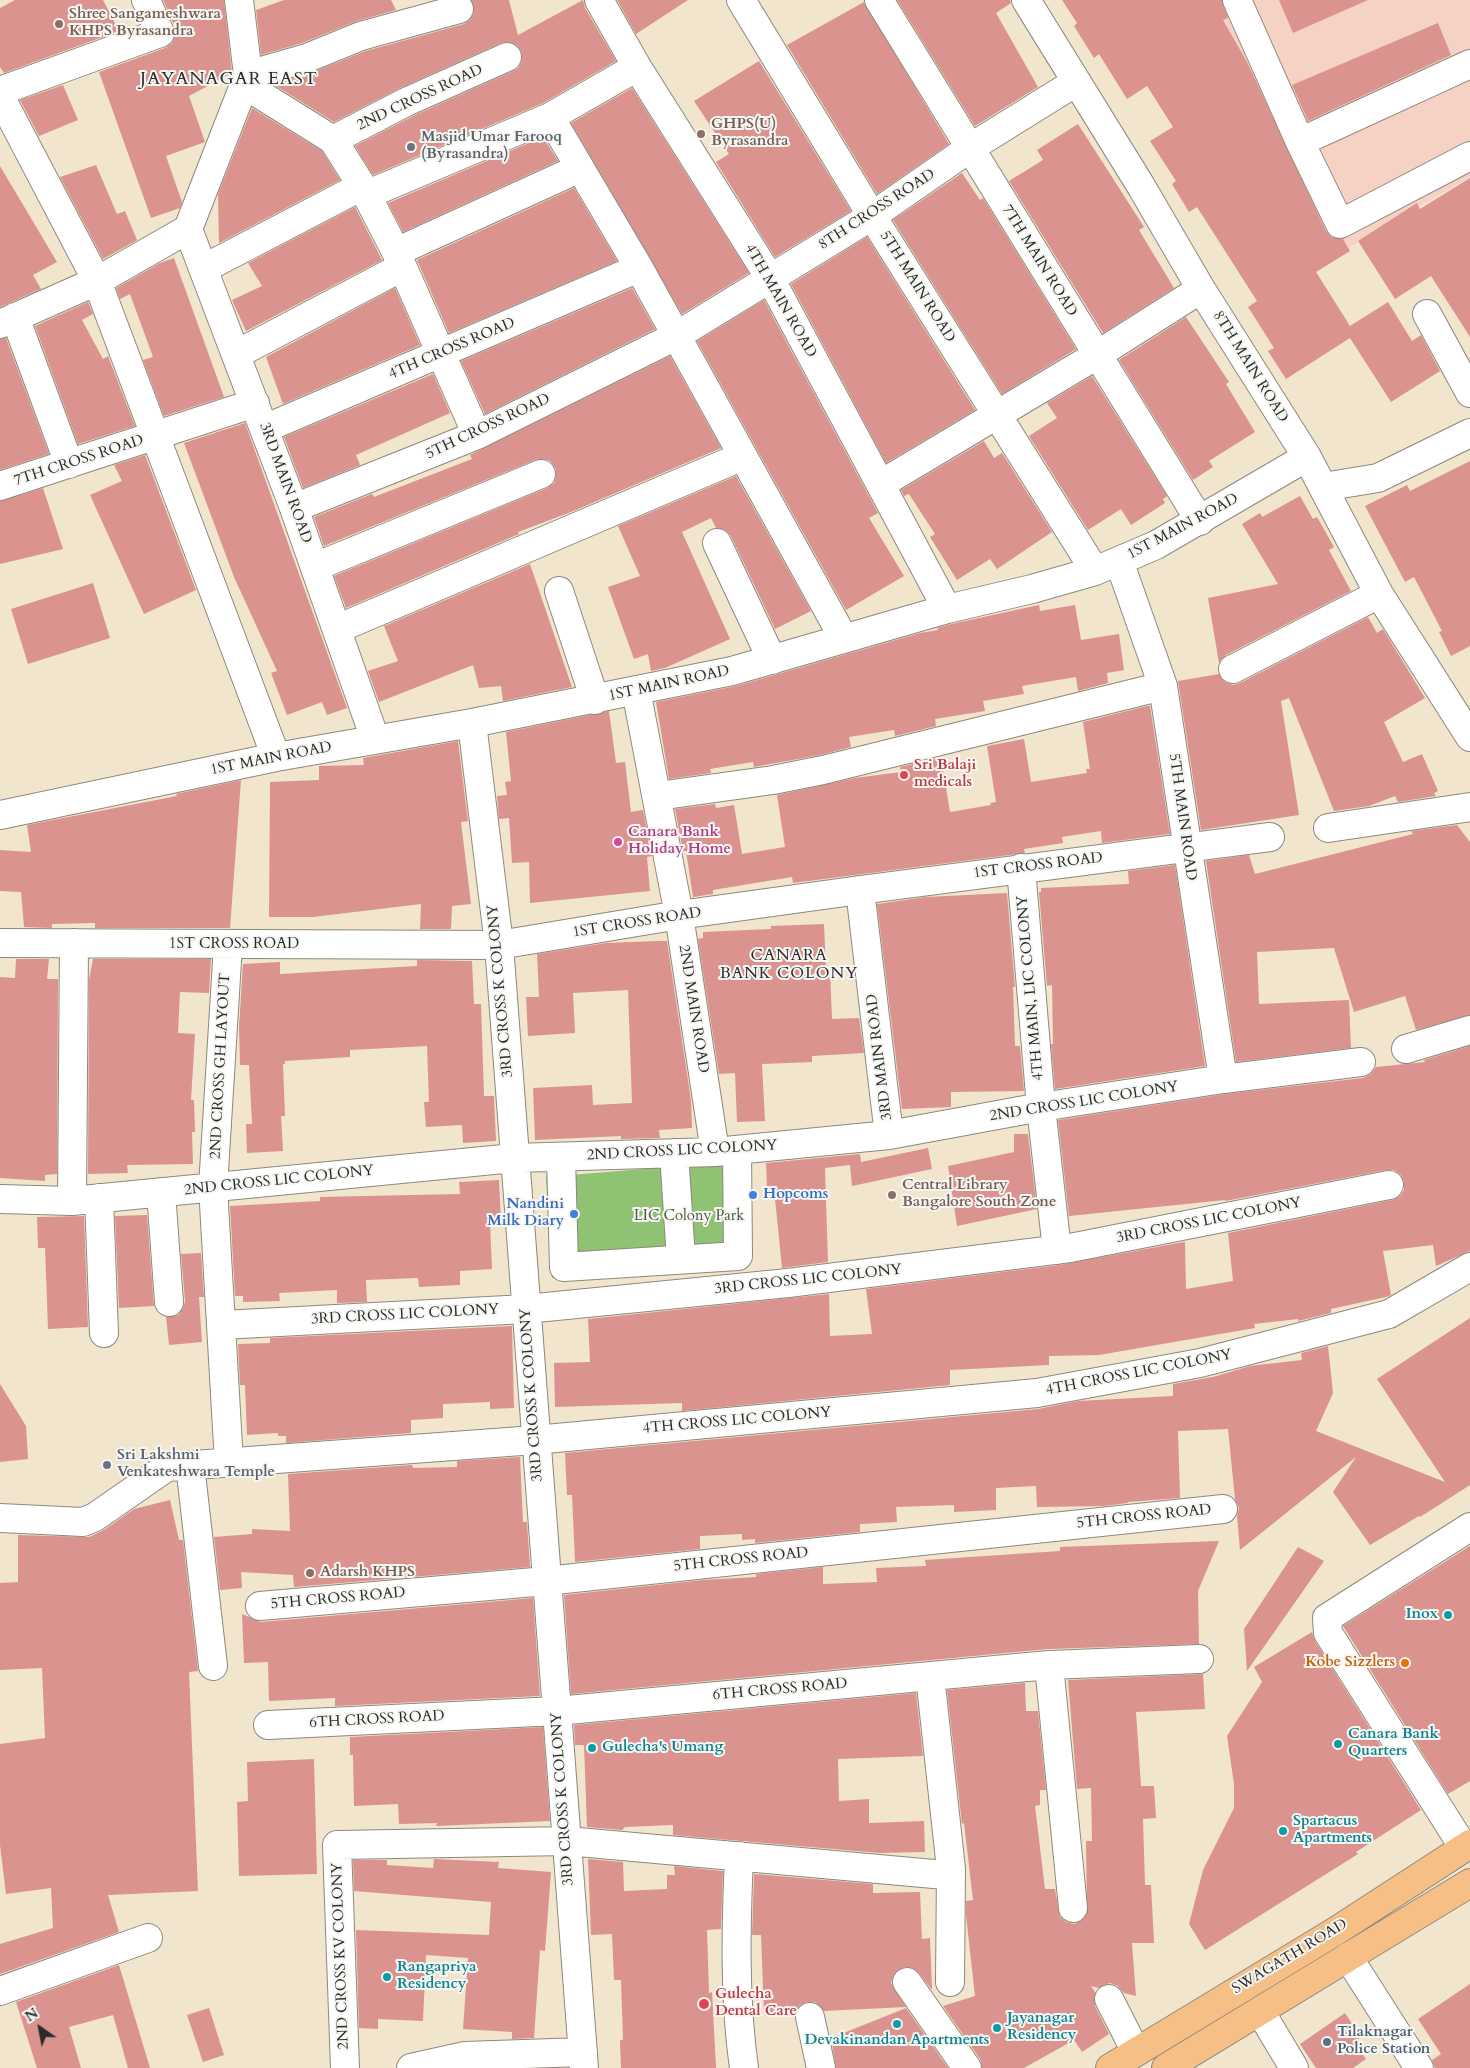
<!DOCTYPE html>
<style>
body{margin:0}
#map{position:relative;width:1470px;height:2068px;overflow:hidden;background:#f1e5cd;font-family:Cardo,serif}
canvas{display:block}
.north{position:absolute;left:15px;top:2003px;width:50px;height:50px;-webkit-text-stroke:4px #f6f6f2;paint-order:stroke;rotate:327deg;font-size:14px;font-weight:700;line-height:20px;text-align:center;color:#2b2b2b}
.north::after{content:'';display:block;margin:auto;width:18px;height:22px;background:#2b2b2b;clip-path:polygon(50% 0,100% 100%,50% 72%,0 100%)}
</style>
<div id="map">
<canvas width="1470" height="2068"></canvas>
<div class="north">N</div>
</div>
<script>
const c = document.querySelector('canvas').getContext('2d');
c.lineJoin = 'round';
function paint(path, color) {
  c.fillStyle = color;
  c.fill(path, 'evenodd');
}
function strokePath(path, color, width, dash) {
  c.strokeStyle = color;
  c.lineWidth = width;
  c.lineCap = dash ? 'butt' : 'round';
  c.setLineDash(dash || []);
  c.stroke(path);
}
function label(font, color, halo, rows, align = 'center') {
  c.font = font + ' Cardo,serif';
  c.lineWidth = 4;
  c.setLineDash([]);
  c.textBaseline = 'middle';
  c.strokeStyle = halo;
  c.fillStyle = color;
  for (const [text, x, y, turn = 0] of rows) {
    c.save();
    c.translate(x, y);
    c.rotate((+turn || 0) * Math.PI / 180);
    c.textAlign = isNaN(turn) ? turn : align;
    if (halo) c.strokeText(text, 0, 0);
    c.fillText(text, 0, 0);
    c.restore();
  }
}
const built = new Path2D(`
 M1159 0H1470V177L1312 269Z`);
const green = new Path2D(`
 M739 1161 748 1265 552 1278 546 1177Z`);
const building = new Path2D(`
 M15 0H103L119 31 4 73 0 67V8Z
 M163 0H224L232 73 189 96 205 142 166 156 182 202 180 208 151 218 99 72 165 48 172 43 175 36V27Z
 M284 0H391L396 10 357 21 302 43 261 55 256 10Z
 M471 0H509L518 35 583 0 585 8 616 61 543 103 373 175 355 146 413 116 513 71 519 67 522 59 521 51 517 45 509 42 501 43 400 88 334 122 273 84 313 72 366 51 464 24 470 20 474 13Z
 M617 0H688L636 34Z
 M897 0H1010L1011 3 996 13 1038 87 975 126Z
 M1062 0H1222L1228 18 1223 20 1247 62 1326 231 1332 237 1343 239 1350 251 1316 272 1350 326 1388 302 1412 341 1421 335 1440 371 1391 402 1350 338 1286 379 1268 351 1274 348 1248 307 1257 301 1197 207 1189 212 1172 184 1176 181 1150 141 1173 127 1147 86 1127 99 1099 54 1094 58 1074 26 1077 23Z
 M1279 0H1368L1293 33Z
 M864 2 949 144 877 194 787 45Z
 M1438 23 1451 55 1308 121 1292 85Z
 M759 61 851 211 775 257 716 162 729 154 694 101Z
 M63 85 78 120 39 136 20 100Z
 M632 88 749 273 682 314 571 123Z
 M252 108 322 151 340 180 219 243 218 194Z
 M1078 124 1144 227 1139 230 1174 288 1103 333 1009 181 1043 160 1037 150Z
 M543 137 558 161 403 232 388 203Z
 M96 165 117 214 125 211 137 240 103 259 60 177Z
 M0 166 57 262 33 275 41 289 0 307Z
 M962 173 980 200 983 198 1076 349 1002 394 893 220Z
 M1470 178V337L1431 276 1395 299 1358 241 1417 203 1420 209Z
 M574 188 617 261 449 333 417 260Z
 M355 207 382 260 246 331 232 300 262 286 248 263Z
 M867 237 975 410 886 463 791 284Z
 M174 258 224 397 164 416 143 360 153 357 130 294 120 299 116 288 160 263Z
 M395 288 420 345 283 404 266 357Z
 M632 288 655 329 485 414 461 361Z
 M764 300 878 513 869 518 904 576 846 610 697 341Z
 M88 302 93 314 82 320 103 359 108 356 135 426 78 444 35 326Z
 M1186 317 1229 382 1226 384 1255 432 1209 461 1213 467 1193 480 1119 360Z
 M6 338 49 454 0 470V339Z
 M670 356 721 448 571 512 518 532 519 534 346 608 334 576 547 488 554 483 556 477V469L550 461 543 459 535 460 324 546 314 517 372 494 374 497 472 459 470 455Z
 M433 374 450 413 356 455 360 465 303 488 284 437Z
 M1092 376 1167 496 1163 499 1165 503 1131 525 1121 509 1088 530 1029 436 1057 418 1047 403Z
 M245 423 347 708 327 715 322 702 287 715 271 673 277 671 234 577 184 443Z
 M984 441 994 458 1002 453 1052 532 997 569 990 559 957 580 930 537 935 534 909 494 904 496 901 490Z
 M145 455 196 590 144 614 90 495 122 481 114 465Z
 M1470 461V646L1451 656 1439 632 1442 631 1414 577 1405 582 1365 506 1407 485 1410 491Z
 M736 476 811 611 775 629 731 536 725 530 716 528 711 518 682 532 730 639 665 668 651 671 648 654 634 659 608 587 640 576 618 526Z
 M43 488 63 549 0 564V501Z
 M1300 496 1313 519 1317 517 1334 547 1329 550 1351 591 1226 655 1219 663 1208 598 1278 584 1242 524 1260 513 1262 517Z
 M530 564 572 687 503 701 501 686 479 688 473 665 379 702 368 671 398 661 384 626Z
 M93 583 110 638 28 664 11 609Z
 M1039 605 1040 611 1075 605 1081 640 1119 634 1124 670 1107 673 1108 683 1078 691 1076 677 1022 686 1024 694 983 701 985 711 935 719 936 726 895 736 894 730 849 737 851 747 820 755 754 767 753 762 710 769 711 773 669 779 656 702 736 686 920 633 938 630 937 628 951 624Z
 M1368 617 1377 633 1383 629 1425 698 1384 722 1403 762 1422 754 1438 791 1434 793 1436 796 1398 802 1395 796 1369 806 1334 811 1289 698 1281 701 1299 815 1201 830 1178 681 1219 674 1225 682 1233 685 1240 683Z
 M1147 706H1150L1170 834 1102 843 1101 831 1062 837 1063 843 1024 849 1025 853 793 883 792 877 713 890V894L693 897 686 851H683L675 809 715 804 716 808 734 805 742 854 785 847 777 795 855 778 901 772 900 767 941 757 950 812 991 805 990 803 996 802 987 746 1024 739 1031 782 1087 773 1086 769H1090L1083 722Z
 M609 711 616 763 625 762 631 812 643 810 652 856 647 857 650 891 530 903 529 862 512 863 509 818 499 819 497 796 507 795 505 782 511 781 506 732Z
 M458 741 468 821 461 822 471 904 452 906 451 929H420L421 904 313 917H269L270 782 319 780V766L364 765 363 758Z
 M241 780 230 928H95V923L52 924V928L24 927 21 892 0 891V850L31 852 27 825 177 796 176 794Z
 M1457 825 1470 842V1015L1416 1030 1405 996 1354 1012 1334 948 1257 952 1259 1004 1349 1000 1351 1048 1236 1062 1206 861 1249 855 1255 874 1413 834 1411 831Z
 M1175 865 1205 1066 1055 1089 1051 1044H1053L1052 985 1047 986 1039 892H1041V888L1129 884 1128 871Z
 M1007 893 1015 987H1013L1015 1046H1020L1024 1091 951 1092V1107L902 1109 877 904 926 897Z
 M824 924 826 971 830 970 832 1019 859 1018 864 1053 812 1056V1062L762 1064 765 1121 737 1122 735 1073 719 1074 698 939 703 938V932L771 929V926Z
 M658 941H667L691 1100 692 1128 659 1130 660 1138 621 1139V1136L535 1140 533 1088 592 1085 593 1105 632 1103 628 990 573 993 575 1033 528 1036 526 997H539L537 954 606 943Z
 M16 959H49L47 979H58L57 1174 45 1175V1181L0 1178V977L15 978Z
 M93 959H211L209 993 180 992 178 1033 195 1034 191 1100H194L195 1132H192L193 1164 127 1165 128 1173 88 1174 89 980Z
 M417 960 472 961 474 1004H481L484 1096H494L496 1141 463 1143 462 1125 426 1127 424 1102H429L427 1046 350 1050V1057L285 1061V1064H283L285 1116H281L283 1151 247 1153 246 1124H252L249 1065H240L239 1027 243 964 280 962V974L417 966Z
 M1470 1046V1251L1436 1266 1433 1245 1383 1251 1391 1295 1386 1297 1331 1309V1313L1298 1321V1319L1254 1324 1255 1328 1099 1355 1049 1356V1365L950 1370V1385L682 1411V1403L555 1407 554 1363 590 1362 588 1319 829 1294 830 1336 872 1334 866 1289 1059 1265 1178 1243 1185 1242 1186 1289 1233 1281 1228 1233 1392 1200 1400 1196 1404 1190V1182L1401 1175 1394 1170H1386L1225 1201V1200L1069 1216 1058 1120 1225 1094 1363 1078 1371 1074 1376 1067 1425 1062 1424 1060Z
 M1014 1134H1028L1037 1209 957 1226 948 1166 1014 1152Z
 M928 1148 932 1169 852 1186 850 1165 825 1168 828 1262 782 1268 774 1189 767 1190 766 1163 860 1154 861 1162Z
 M499 1180 501 1223H490L492 1269 460 1271V1285L419 1287 418 1278 366 1280 367 1302 337 1303V1290L279 1293 280 1301 243 1302V1296H235L230 1206 320 1201V1197L460 1194 459 1182Z
 M147 1215 154 1306 119 1308 115 1216Z
 M84 1216 88 1327 48 1329 45 1248H38L37 1217Z
 M201 1253 204 1297H199L202 1342 169 1345 166 1317 178 1315 183 1308 185 1301 181 1254Z
 M1470 1318V1485L1420 1517 1419 1516 1370 1545 1333 1492 1356 1457 1240 1550 1237 1516 1239 1508 1235 1499 1228 1429 1178 1431 1180 1498 1128 1502V1503L1104 1506 1037 1507 1036 1486 996 1488V1510L954 1512V1505L896 1507 897 1522 860 1524V1532L755 1543V1539L742 1540V1534L700 1536V1549L575 1562 572 1495H567L565 1453 1038 1409 1078 1401 1173 1396V1384L1213 1377 1250 1366 1302 1360 1301 1353 1328 1346 1333 1393 1316 1431 1445 1482 1377 1379Z
 M512 1326 514 1408 490 1409V1402L443 1404V1418L411 1420V1433L286 1443V1436H278V1433L247 1435 245 1385H240L238 1344 270 1343V1338Z
 M0 1384 26 1426 28 1459 0 1462Z
 M520 1457 523 1522H527L530 1567 294 1587 293 1575 241 1572 242 1588 220 1590 214 1537 252 1534V1529L290 1531 288 1474 412 1465 413 1468 457 1467V1461Z
 M170 1500 179 1540H183L198 1671 189 1672 198 1891 108 1895 119 1932 0 1974V1944L53 1928 51 1888 6 1894 0 1845V1744L45 1738 42 1668 0 1670V1583L18 1582V1535L89 1537 104 1530 134 1509Z
 M1219 1541 1198 1591 1199 1644 1048 1649 571 1694 564 1595 703 1580 756 1577V1574L823 1567V1584L877 1582 876 1568 926 1566 925 1560 1060 1551V1547Z
 M1470 1546V1781L1448 1794 1343 1626Z
 M1298 1547 1324 1561 1247 1671 1244 1629Z
 M533 1598 540 1696 335 1706V1698L269 1701 268 1662 244 1663 242 1614 261 1622Z
 M1312 1632 1315 1641 1421 1810 1356 1852 1358 1854 1205 1950 1189 1924 1203 1870 1234 1808V1784L1227 1736 1262 1682 1254 1667Z
 M1203 1674 1205 1709 1136 1712 1141 1786H1154L1156 1818 1143 1819 1145 1885H1151L1154 1943H1132L1136 1996 1124 1993 1118 1986 1110 1983 1099 1988 1091 1986 1095 1992V2006L1109 2034 1082 2052 1074 2040 1024 2068H982L980 2059 943 2006 975 1996 966 1915V1901L973 1900 964 1823 962 1824 947 1690 1025 1683 1026 1711H1038L1046 1790H1040V1805L1035 1806 1045 1889H1055L1060 1917 1066 1922 1074 1924 1082 1920 1087 1914 1086 1841H1092L1091 1788 1077 1789 1068 1680Z
 M916 1693 923 1756 838 1759 839 1801 869 1799V1823L924 1821 925 1852 879 1853 673 1835V1825L625 1827 622 1830 587 1827 584 1745H575L574 1725Z
 M543 1727 550 1821 436 1826 437 1823 399 1824 398 1804 354 1806 353 1755H350V1737Z
 M314 1759 317 1874 239 1876 237 1802 248 1801 247 1762Z
 M434 1859 499 1862 498 1868 551 1872 545 1951 540 1950 534 2038 512 2039V2032L463 2029 468 1958 426 1955 423 2021 378 2019V2029L359 2028 356 1930 489 1935 491 1902 354 1891 353 1860H387V1865L433 1868Z
 M588 1859 623 1862 624 1891 667 1889V1875H675L674 1866 723 1871 721 1929 707 1930 709 1993 712 1992 716 2068H621L620 2040H623L621 1980H614L612 1934 591 1935Z
 M754 1874 873 1884V1893L920 1892 922 1939 930 1938 932 1990 919 1973 913 1968 905 1967 898 1970 893 1976 891 1983 906 2007 824 2011 815 2002H807L800 2005 795 2012 764 2013 761 1935H752Z
 M119 1965 150 2068H128L113 2015 69 2027 81 2068H37L16 2002Z
 M1470 1984V2068H1435L1432 2060 1441 2054 1418 2019Z
 M209 2008 224 2055 203 2062 187 2015Z
 M906 2008 948 2068H836L831 2038Z
 M1345 2013 1361 2037 1354 2042 1366 2059 1353 2068H1316L1300 2044Z`);
const minor = new Path2D(`
 M599 0 637 67 770 278 947 609
 M741 0 872 216 1095 571
 M879 0 1200 521
 M1026 0 1141 186 1201 289 1307 457 1379 594 1470 737
 M1237 0 1300 142 1470 64
 M248 75 307 58 361 36 459 9
 M245 85 333 140 362 186 396 252 477 435
 M0 91 160 33 146 0
 M0 96 97 281 276 757
 M550 117 639 268 844 639
 M333 140 406 102 507 57
 M1300 142 1340 224 1470 156
 M366 195 550 117 637 67
 M188 229 294 508 375 739
 M188 229 248 75 239 0
 M396 252 580 168
 M203 269 362 186
 M1427 314 1470 393
 M15 317 69 464
 M0 324 97 281 188 229
 M237 354 402 267
 M264 429 639 268
 M881 484 1097 355 1201 289
 M0 486 255 403
 M1323 487 1378 478 1470 433
 M294 508 477 435 676 336 872 216 970 148 1076 82
 M717 543 772 660
 M1119 561 1163 686 1223 1079
 M315 567 541 474
 M559 591 595 700
 M337 629 743 456
 M1233 669 1379 594
 M636 690 679 915 715 1152
 M472 723 499 945 584 2068
 M658 796 773 780 823 770 1163 686
 M0 815 276 757 472 723 732 671 947 609 1032 589 1095 571 1156 545 1307 457
 M1328 828 1470 807
 M1021 868 1041 1107 1057 1250
 M860 890 889 1135
 M0 943 499 945 679 915 860 890 1270 837
 M228 945 213 1187 229 1463
 M1406 1049 1470 1030
 M674 1153 681 1259
 M561 1157 564 1267 738 1256 737 1150
 M161 1192 169 1302
 M99 1198 104 1333
 M0 1199 72 1201 514 1158 715 1152 889 1135 1041 1107 1223 1079 1361 1062
 M72 1201 74 943
 M222 1325 526 1309 788 1283 1070 1248 1389 1185
 M190 1465 213 1666
 M0 1518 83 1522 95 1517 167 1467 535 1440 1037 1393 1200 1363 1389 1314 1470 1267
 M260 1606 546 1581 1223 1509
 M1049 1665 1199 1659
 M268 1725 557 1711 1049 1665 1073 1908
 M1464 1848 1328 1633 1327 1618 1470 1527
 M739 1856C736 1926 734 1998 744 2068
 M1348 1957 1419 2068
 M907 1982 967 2068
 M950 1982 951 1869
 M0 1991 148 1938
 M1109 1999 1136 2052
 M1260 2011 1294 2068
 M810 2017 821 2068
 M345 2068 337 1845 567 1841 945 1875 951 1869 930 1676
 M411 2068 465 2056 583 2052`);
const major = new Path2D(`
 M1110 2068 1336 1931 1470 1844
 M1166 2068 1470 1883`);
const markers = [
 [59,24,5,"#8d6e63"],
 [701,134,5,"#8d6e63"],
 [411,147,5,"#6b7280"],
 [904,775,5,"#e0444e"],
 [618,842,5,"#d1479c"],
 [753,1195,5,"#3f7fe0"],
 [892,1195,5,"#8d6e63"],
 [574,1214,5,"#3f7fe0"],
 [107,1465,5,"#6b7280"],
 [310,1573,5,"#8d6e63"],
 [1448,1615,5,"#0f9aa8"],
 [1405,1663,5,"#e8710a"],
 [1338,1744,5,"#0f9aa8"],
 [592,1748,5,"#0f9aa8"],
 [1283,1831,5,"#0f9aa8"],
 [387,1977,5,"#0f9aa8"],
 [704,2004,6,"#e0444e"],
 [897,2024,5,"#0f9aa8"],
 [997,2028,5,"#0f9aa8"],
 [1327,2042,5,"#5c6f8a"]
];
const educationNames = [
 ["Shree Sangameshwara",69,15],
 ["KHPS Byrasandra",69,32],
 ["GHPS(U)",711,125],
 ["Byrasandra",711,142],
 ["Central Library",902,1186],
 ["Bangalore South Zone",902,1203],
 ["Adarsh KHPS",320,1573]
];
const streetNames = [
 ["2ND CROSS ROAD",420,98,-25],
 ["8TH CROSS ROAD",877,210,-33],
 ["7TH MAIN ROAD",1039,261,58],
 ["5TH MAIN ROAD",917,287,58],
 ["4TH MAIN ROAD",780,301,60],
 ["4TH CROSS ROAD",452,349,-23],
 ["8TH MAIN ROAD",1250,367,58],
 ["5TH CROSS ROAD",488,427,-25],
 ["7TH CROSS ROAD",79,461,-18],
 ["3RD MAIN ROAD",285,483,70],
 ["1ST MAIN ROAD",1183,527,-28],
 ["1ST MAIN ROAD",669,684,-12],
 ["1ST MAIN ROAD",271,759,-11],
 ["5TH MAIN ROAD",1182,817,82],
 ["1ST CROSS ROAD",1038,866,-7],
 ["1ST CROSS ROAD",637,923,-9],
 ["1ST CROSS ROAD",234,945],
 ["4TH MAIN, LIC COLONY",1031,988,-95],
 ["3RD CROSS K COLONY",501,991,-95],
 ["2ND MAIN ROAD",693,1009,81],
 ["3RD MAIN ROAD",880,1057,-97],
 ["2ND CROSS GH LAYOUT",221,1066,-87],
 ["2ND CROSS LIC COLONY",1084,1102,-9],
 ["2ND CROSS LIC COLONY",682,1151,-3],
 ["2ND CROSS LIC COLONY",279,1181,-6],
 ["3RD CROSS LIC COLONY",1209,1221,-11],
 ["3RD CROSS LIC COLONY",808,1280,-6],
 ["3RD CROSS LIC COLONY",405,1315,-3],
 ["4TH CROSS LIC COLONY",1139,1373,-11],
 ["3RD CROSS K COLONY",532,1395,-94],
 ["4TH CROSS LIC COLONY",737,1421,-5],
 ["5TH CROSS ROAD",1144,1517,-6],
 ["5TH CROSS ROAD",741,1560,-6],
 ["5TH CROSS ROAD",338,1599,-5],
 ["6TH CROSS ROAD",780,1690,-5],
 ["6TH CROSS ROAD",377,1720,-3],
 ["3RD CROSS K COLONY",563,1799,-94],
 ["2ND CROSS KV COLONY",341,1956,-92],
 ["SWAGATH ROAD",1290,1957,-31]
];
const worshipNames = [
 ["Masjid Umar Farooq",421,138],
 ["(Byrasandra)",421,155],
 ["Sri Lakshmi",117,1456],
 ["Venkateshwara Temple",117,1473]
];
const healthNames = [
 ["Sri Balaji",914,766],
 ["medicals",914,783],
 ["Gulecha",715,1995],
 ["Dental Care",715,2012]
];
const hotelNames = [
 ["Canara Bank",628,833],
 ["Holiday Home",628,850]
];
const shopNames = [
 ["Hopcoms",763,1195],
 ["Nandini",564,1205,"right"],
 ["Milk Diary",564,1222,"right"]
];
const parkNames = [
 ["LIC Colony Park",689,1217]
];
const cultureNames = [
 ["Inox",1438,1615,"right"],
 ["Canara Bank",1348,1735],
 ["Quarters",1348,1752],
 ["Gulecha's Umang",602,1748],
 ["Spartacus",1293,1822],
 ["Apartments",1293,1839],
 ["Rangapriya",397,1968],
 ["Residency",397,1985],
 ["Jayanagar",1007,2019],
 ["Residency",1007,2036],
 ["Devakinandan Apartments",897,2041,"center"]
];
const foodNames = [
 ["Kobe Sizzlers",1395,1663]
];
const serviceNames = [
 ["Tilaknagar",1337,2033],
 ["Police Station",1337,2050]
];
const neighbourhoodNames = [
 ["CANARA",789,956],
 ["BANK COLONY",789,974]
];
const quarterNames = [
 ["JAYANAGAR EAST",229,80]
];
paint(built, '#f6d2c4');
paint(green, '#90c273');
paint(building, '#db938f');
strokePath(minor, '#8e887c', 30);
strokePath(major, '#8e887c', 30);
strokePath(minor, '#fff', 28);
strokePath(major, '#f5bf86', 28);
for (const [x, y, r, color] of markers) {
  const dot = new Path2D();
  dot.arc(x, y, r, 0, 2 * Math.PI);
  c.fillStyle = color;
  c.fill(dot);
  strokePath(dot, '#f6f6f2', 2);
}
label('bold 15px', '#785e54', '#f6f6f2', educationNames, 'left');
label('15px', '#2b2b2b', '#f6f6f2', streetNames);
label('bold 15px', '#5b616d', '#f6f6f2', worshipNames, 'left');
label('bold 15px', '#be3a42', '#f6f6f2', healthNames, 'left');
label('bold 15px', '#b23c85', '#f6f6f2', hotelNames, 'left');
label('bold 15px', '#366cbe', '#f6f6f2', shopNames, 'left');
label('15px', '#495841', '#f6f6f2', parkNames);
label('bold 15px', '#0d838f', '#f6f6f2', cultureNames, 'left');
label('bold 15px', '#c56008', '#f6f6f2', foodNames, 'right');
label('bold 15px', '#4e5e75', '#f6f6f2', serviceNames, 'left');
c.letterSpacing = '1px';
label('16px', '#2b2b2b', '#f6f6f2', neighbourhoodNames);
c.letterSpacing = '0px';
c.letterSpacing = '1px';
label('18px', '#2b2b2b', '#f6f6f2', quarterNames);
c.letterSpacing = '0px';
</script>
